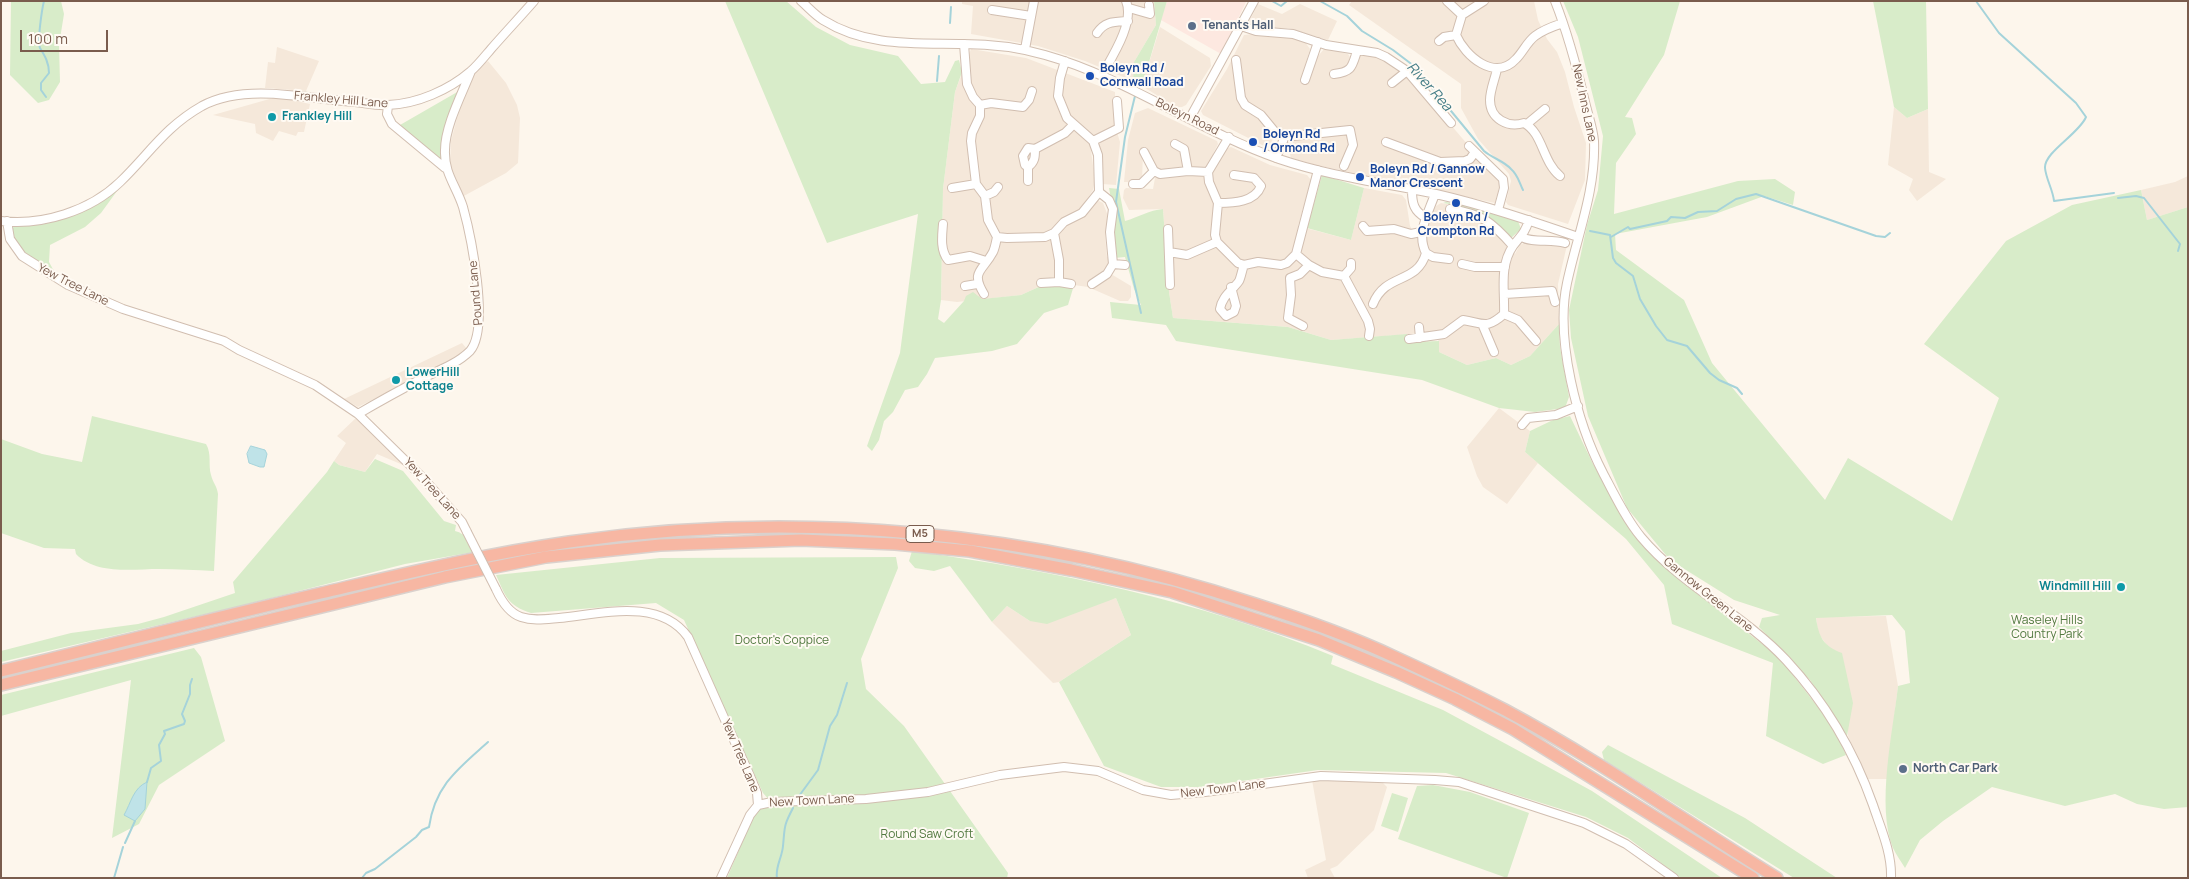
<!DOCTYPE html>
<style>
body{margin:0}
#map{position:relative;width:2189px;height:879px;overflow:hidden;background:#fdf6ec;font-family:Manrope,sans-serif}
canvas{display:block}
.frame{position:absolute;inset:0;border:2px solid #7a5c4d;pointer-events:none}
.scale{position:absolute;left:20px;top:30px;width:88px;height:22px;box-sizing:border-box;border:2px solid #7a5c4d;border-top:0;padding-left:6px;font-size:15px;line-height:18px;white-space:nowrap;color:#7a5c4d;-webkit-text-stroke:4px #fffaf3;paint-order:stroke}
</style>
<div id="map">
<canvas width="2189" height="879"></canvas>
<div class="frame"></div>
<div class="scale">100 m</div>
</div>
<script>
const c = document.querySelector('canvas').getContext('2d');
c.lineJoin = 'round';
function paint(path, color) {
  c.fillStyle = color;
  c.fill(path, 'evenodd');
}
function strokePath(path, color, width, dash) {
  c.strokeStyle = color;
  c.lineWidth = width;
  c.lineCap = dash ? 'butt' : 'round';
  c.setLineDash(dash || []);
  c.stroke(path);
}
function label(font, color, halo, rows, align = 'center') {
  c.font = font + ' Manrope,sans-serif';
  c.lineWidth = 4;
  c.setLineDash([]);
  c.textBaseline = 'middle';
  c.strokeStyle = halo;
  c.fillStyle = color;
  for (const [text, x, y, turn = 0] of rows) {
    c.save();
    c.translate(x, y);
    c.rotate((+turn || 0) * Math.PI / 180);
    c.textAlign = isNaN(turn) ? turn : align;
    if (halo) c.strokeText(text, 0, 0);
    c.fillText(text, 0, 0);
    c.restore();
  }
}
const residential = new Path2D(`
 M962 1H1154L1156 25 1134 62 1133 81 1085 61 1038 46 971 34 973 6 962 4Z
 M1352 1H1534L1538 20 1547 39 1557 52 1565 72 1574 107 1586 143 1585 180 1568 224 1508 205 1506 202 1511 181 1509 174 1478 139 1461 108V84L1349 5Z
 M1258 4 1282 14 1300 4 1337 21 1328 40 1288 28H1257L1252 26 1249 22Z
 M1160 27 1210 58 1211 66 1186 105 1182 107H1176L1142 86Z
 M1253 34 1293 38 1305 42 1310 49 1301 80 1308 82 1318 56 1325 48 1348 54 1350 57 1347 68 1334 77 1348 74 1360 55 1377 56 1397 68 1401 73 1393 87 1409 76 1468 145 1469 152 1497 176 1500 184 1495 203 1316 165 1291 158 1287 142 1303 138 1264 125 1275 135 1268 148 1203 115 1201 111 1227 69 1244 35Z
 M277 47 319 61 306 91 265 88 268 62 275 63Z
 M971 49 1026 58 1115 92V126L1120 142 1116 185 1102 184 1099 149 1091 151 1095 180 1093 190 1080 210 1061 220 1063 225 1086 214 1096 202 1099 201 1103 203 1108 216 1105 235 1107 257 1114 258 1111 274 1131 286V297L1128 301H1120L1088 287 1074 285H1043L1021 295 957 302 941 300 943 189 955 92Z
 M488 61 506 83 517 105 520 118 518 163 506 173 462 197 450 165 451 141 460 107 474 74 478 67Z
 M273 98H283L310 104 304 132H298L296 136 279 131 273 141 256 133 255 124 213 115Z
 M1894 107 1907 118 1928 109 1929 172 1946 179 1917 201 1909 190 1913 179 1888 165Z
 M1148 108 1217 141 1218 144 1213 154 1219 158 1225 149 1231 147 1270 165 1307 175 1311 180 1298 226 1351 240 1364 188 1402 195 1406 200 1410 226 1416 237 1426 236 1428 222 1436 206 1441 203 1447 204V210L1470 215 1495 230 1515 254 1520 245 1524 243 1535 245 1539 242 1567 245 1558 284 1559 324 1530 356 1511 365 1496 358 1467 365 1439 352 1438 332 1331 340 1288 327 1173 318 1169 292 1163 209 1129 210 1123 198 1124 190 1126 188 1153 189 1155 178 1158 176 1159 171 1153 163 1152 158 1143 151 1142 182H1124L1128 140 1135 113Z
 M2188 176V207L2147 220 2141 190 2175 182Z
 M462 343 467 349 458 357 358 407 344 399Z
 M1499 408 1530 431 1525 452 1538 463 1507 504 1483 487 1477 476 1467 447Z
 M357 417 386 446 403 465 377 454 365 472 339 465 334 461 346 443 337 436Z
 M1116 598 1131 635 1059 682 1053 683 992 622 1007 606 1030 621Z
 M1886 616 1898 686 1887 779H1867L1848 736 1842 654 1829 648 1818 633 1816 617Z
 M1344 778 1383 783 1387 787 1374 830 1337 866 1330 869 1335 878H1308L1305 870 1326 860 1312 780Z`);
const commercial = new Path2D(`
 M1167 1H1246V2L1221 54 1161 20Z`);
const green = new Path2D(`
 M11 1H61L64 14 59 45 60 82 49 100 38 103 10 75Z
 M725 1H786L816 27 850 45 898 56 921 84 945 82 955 61 959 60 962 72 955 92 943 189 941 300 938 319 944 323 964 301 966 296 973 292 982 299 1021 295 1043 285H1074L1068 305 1044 313 1017 344 992 351 935 358 927 374 918 387 905 390 893 412 884 421 879 440 872 451 867 446 900 353 918 214 827 243Z
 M1154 1H1167L1142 86 1133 81 1134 62 1156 25Z
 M1563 1H1680L1664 55 1625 117 1632 118 1636 134 1616 163 1614 214 1738 181 1775 179 1795 192 1793 205 1764 196 1707 217 1615 234 1616 250 1684 300 1712 363 1825 500 1848 458 1952 521 1999 398 1924 344 2006 241 2072 205 2141 190 2147 220 2188 207V807L2164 809 2137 804 2115 794 2065 806 1992 787 1943 821 1920 840 1905 868C1901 861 1896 855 1893 848 1876 806 1893 731 1898 686L1910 683 1905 631 1892 615 1816 618C1819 637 1823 646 1842 653L1853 703 1847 736 1810 680 1759 627 1762 618 1780 615 1734 600 1670 560 1627 508 1588 416 1571 338 1569 310 1587 225 1598 190 1603 136 1578 37Z
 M1873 1H1926L1928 109 1907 118 1894 107Z
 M459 91C450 113 441 136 441 160L400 125Z
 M1322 175 1364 188 1351 240 1307 228Z
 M1109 188 1119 189 1125 221C1139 217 1149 210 1163 209L1169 292 1173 318 1288 327 1331 340 1407 334 1410 342 1439 341V352L1467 365 1496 358 1511 365 1530 356 1559 324 1560 347 1569 397 1565 408 1535 412 1499 408 1422 380 1176 341 1166 325 1112 318 1110 302 1141 305 1134 289 1125 257 1114 258C1113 234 1114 211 1109 188Z
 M117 191 101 213 85 227 50 245 49 262 55 273C32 261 24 256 10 233L14 226 62 219 77 213 111 192Z
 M1446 202 1489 210 1518 221 1521 229 1511 238C1495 217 1469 207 1443 203Z
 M92 416 206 444C212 454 208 465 211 475 213 483 217 486 218 494L214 571C196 570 177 569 159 569 133 569 96 575 76 554L75 549 44 548 1 533V439L42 454 82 462Z
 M1570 416 1593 464 1627 525 1647 549 1695 592 1779 657 1835 729 1846 755 1823 764 1766 736 1773 663 1672 624 1664 585 1626 539 1525 452 1530 431 1553 420Z
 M375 459 403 471 444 521 456 525 455 531C467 534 469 542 474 552L405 564 240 606 1 662V651L71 633 138 624 164 617 235 593 233 582 327 472 334 461 339 465 365 472Z
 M912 551C1056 571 1198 600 1333 656L1331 664 1443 710 1519 751 1592 791 1722 878H1681L1628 838 1586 817 1446 773 1318 770 1200 787H1161L1104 766 1059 682 1131 635 1116 598 1047 624 1030 621 1007 606 992 622 950 566 934 571 915 568 909 561Z
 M896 557 898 568 861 659 866 689 904 726 1008 873 1007 878H727L745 836 754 809 771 802 763 793 684 620 656 603 531 613C507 605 506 597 496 575L660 558Z
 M194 648 201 657 225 741 159 785 139 824 112 838 131 680 1 716V695Z
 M1608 745 1745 818 1837 878H1794L1604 760 1602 752Z
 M1433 785 1470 792 1529 813 1507 878 1398 839 1417 786Z
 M1392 793 1408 798 1398 832 1381 826Z`);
const water = new Path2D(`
 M251 446 265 450 267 454 264 467H260L249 463 247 454Z
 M147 782 145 809 135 821 124 815C131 803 133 788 147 782Z`);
const stream = new Path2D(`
 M44 1C42 9 37 42 40 48 45 56 49 63 49 73L41 83V90L46 97
 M1272 1 1281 6 1287 1
 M1320 1 1347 16 1362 31 1393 50 1414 66 1484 151C1492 158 1504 161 1511 169 1518 175 1519 182 1523 190
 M1976 1 1999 33 2076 103 2086 117C2079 134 2044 152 2045 168 2046 179 2053 190 2054 201L2114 193
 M950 23 951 7
 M937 81 939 56
 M1135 96 1125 137 1116 202 1141 313
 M2118 198 2136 196 2144 198 2180 244 2178 251
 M1590 231 1610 235 1613 258 1616 263 1633 276 1640 299 1656 326 1667 340 1687 346 1710 373 1719 380 1737 388 1742 394
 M1611 237 1628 227 1630 229 1667 221 1671 217 1685 218 1698 212 1717 211 1736 199 1756 194 1876 236 1885 237 1890 233
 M147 782 151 768 161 761 159 745 165 734 164 731 184 724 185 721 182 714 190 694V685L192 679
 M794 798 799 796 818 770 830 726 837 715 847 683
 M125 843 135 821
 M114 878 123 847
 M362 878 366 873 375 869 416 837 422 830 429 827C435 785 459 768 488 742
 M777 878C775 867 782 858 783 846 785 827 783 827 793 808`);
const minor = new Path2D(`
 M801 1C808 7 815 15 823 20 866 47 915 43 963 44 991 44 1018 47 1045 55 1127 78 1198 131 1279 159 1329 176 1383 183 1436 194 1484 205 1531 221 1578 237
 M1447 1 1462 15
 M1484 1 1462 15 1456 35C1465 56 1495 82 1516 59 1523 52 1527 42 1535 36 1544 29 1554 26 1563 23
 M1555 1C1568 34 1577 68 1585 102 1588 115 1593 128 1594 141 1596 190 1577 236 1567 283 1555 339 1577 423 1603 473 1614 494 1626 519 1641 537 1682 586 1743 614 1786 660 1825 702 1854 751 1873 805 1881 829 1892 853 1891 878
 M1129 8 1150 14 1149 5
 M992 10 1031 16
 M1241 26 1256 31 1293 34 1326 45 1377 53 1386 57 1407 71 1451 123
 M1097 33C1105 21 1114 22 1128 21
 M1439 41 1444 37 1456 35
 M964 44 967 84 973 97 980 105V116L972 133 971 141 976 184 985 196 988 220 997 237C996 242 995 248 993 252 983 271 970 271 984 294
 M1025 49 1034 1
 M1236 60 1241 98 1245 105 1261 115 1275 132 1285 136H1293L1350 130 1353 145 1344 166
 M1497 69C1495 79 1490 90 1490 100 1490 119 1508 128 1524 123 1543 133 1542 161 1560 176
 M1334 74C1352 72 1352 67 1357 51
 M1102 75C1112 57 1135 22 1126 1
 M1305 80 1318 42
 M1392 83 1407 71
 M980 105 991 103 1023 107 1029 100 1032 91
 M388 106 387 114 392 124 445 168
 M1190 118 1254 1
 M1527 124 1545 109
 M1229 137 1208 172 1209 182 1218 203 1215 235 1217 242 1238 263 1244 265 1258 262 1281 265 1287 263 1296 254 1318 170
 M1093 141 1119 128 1117 101
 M1386 142 1440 162 1465 161 1470 159 1475 152
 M1175 144 1184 149 1188 171
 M1469 146 1503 179 1504 188 1498 210
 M1144 152 1154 171 1160 174 1188 171 1208 172
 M1276 158 1285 136
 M1028 167 1025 165 1023 156 1028 148 1035 149
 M1028 181V167C1035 162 1035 157 1035 149L1065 133 1073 125
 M1133 184H1141L1154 171
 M952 188 976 184
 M1412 190C1412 204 1414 211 1426 218
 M985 196 994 192 998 187
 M1218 203C1234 203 1255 202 1261 186L1254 178 1234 175
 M1450 209C1482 214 1492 222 1513 246
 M1 221C42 226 90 211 120 182 149 154 165 127 202 106 228 92 259 92 287 95 310 97 332 100 355 102 365 103 377 106 388 105 417 104 449 90 471 71 478 65 485 56 491 49 505 33 520 17 534 1
 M7 221 10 239 22 256 68 285 123 309 224 341 239 350 315 385 358 414 422 477 462 522 467 532
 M943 224C942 236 940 250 948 260L970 256 986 261
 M1363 226 1367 231 1394 229 1411 234 1421 232
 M1168 229 1170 285
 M997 237 1007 238 1045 237 1054 233 1064 222 1082 213 1099 192 1098 155 1093 141 1067 118 1058 96 1060 78 1065 61
 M1522 237C1531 243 1552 239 1565 243
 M1169 252 1187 255 1217 242
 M1426 253 1433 257 1449 259
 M1296 254 1309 265 1322 272 1344 276 1368 321 1370 329 1369 336
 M1113 264 1125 265
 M1462 264 1475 267H1505
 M1344 276 1351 268V263
 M1059 282 1071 284
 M1041 283 1059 282V260L1054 233
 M1092 284 1107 274 1113 264 1110 232 1113 209 1109 200 1099 192
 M965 286 977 284
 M1231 287 1236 306 1234 312 1226 316 1220 309C1222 296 1232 291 1239 281 1241 277 1242 270 1244 265
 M1505 294 1552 291 1555 302
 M1373 304C1386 272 1417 285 1426 253 1416 233 1428 214 1435 194
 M1504 314 1518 320 1536 341
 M1303 326 1288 318 1291 295 1290 278 1300 274 1309 265
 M1483 326 1494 352
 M1419 327 1420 338
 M1409 339 1444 334 1463 320C1483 323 1486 330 1504 314 1505 292 1499 266 1513 246 1521 235 1524 235 1529 220
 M358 414C380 401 402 389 425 377 440 370 458 363 470 351 490 328 471 236 463 207 456 185 444 174 445 150 445 126 462 94 471 71
 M1522 425 1528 418 1556 415 1578 406
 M496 589C501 600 509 613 521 617 533 621 546 619 559 618 601 614 659 597 688 637L750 776 757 793 758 805
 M758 805 772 802 866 799 928 792 1000 775 1064 767 1098 771 1143 790 1171 795 1205 792 1321 776 1435 780 1459 782 1584 823 1626 844 1674 878
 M721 878 750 815 758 805`);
const highway = new Path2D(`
 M1 671C108 645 214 618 321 593 403 574 485 554 569 542 799 509 1034 531 1255 604 1302 619 1350 636 1395 657 1432 674 1469 691 1505 710 1599 760 1686 822 1777 878
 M1 685 445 577 546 557 660 545 801 540 895 544 970 551 1071 570 1172 592 1319 640 1396 672 1455 699 1513 729 1753 878`);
const minorBridge = new Path2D(`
 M467 532 496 589`);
const markers = [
 [1192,26,5,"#5c6f8a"],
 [1090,76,5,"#1a4fb4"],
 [272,117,5,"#0f9aa8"],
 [1253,142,5,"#1a4fb4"],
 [1360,177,5,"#1a4fb4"],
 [1456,203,5,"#1a4fb4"],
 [396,380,5,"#0f9aa8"],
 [2121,587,5,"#0f9aa8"],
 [1903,769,5,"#5c6f8a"]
];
const shields = [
 [920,534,28]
];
const shieldNames = [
 ["M5",920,534]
];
const serviceNames = [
 ["Tenants Hall",1202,26],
 ["North Car Park",1913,769]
];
const transitNames = [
 ["Boleyn Rd /",1100,69],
 ["Cornwall Road",1100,83],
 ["Boleyn Rd",1263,135],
 ["/ Ormond Rd",1263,149],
 ["Boleyn Rd / Gannow",1370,170],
 ["Manor Crescent",1370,184],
 ["Boleyn Rd /",1456,218,"center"],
 ["Crompton Rd",1456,232,"center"]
];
const streetNames = [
 ["Frankley Hill Lane",341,100,5],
 ["New Inns Lane",1584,103,78],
 ["Boleyn Road",1187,117,26],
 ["Yew Tree Lane",73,285,27],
 ["Pound Lane",476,293,-95],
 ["Yew Tree Lane",432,489,48],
 ["Gannow Green Lane",1708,595,39],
 ["Yew Tree Lane",740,756,67],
 ["New Town Lane",1223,789,-7],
 ["New Town Lane",812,801,-3]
];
const cultureNames = [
 ["Frankley Hill",282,117],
 ["LowerHill",406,373],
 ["Cottage",406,387],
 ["Windmill Hill",2111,587,"right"]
];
const parkNames = [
 ["Waseley Hills",2047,621],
 ["Country Park",2047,635],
 ["Doctor's Coppice",782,641],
 ["Round Saw Croft",927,835]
];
const waterNames = [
 ["River Rea",1429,87,48]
];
paint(residential, '#f5e8da');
paint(commercial, '#fde8e0');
paint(green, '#d8ecc9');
paint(water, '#bfe3e8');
strokePath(water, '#a5d3da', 1);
strokePath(stream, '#a5d3da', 2);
strokePath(minor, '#d1beb0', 10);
strokePath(highway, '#dad1cd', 14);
strokePath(minor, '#fff', 8);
strokePath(highway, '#f7b7a3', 11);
strokePath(minorBridge, '#d1beb0', 10, []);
strokePath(minorBridge, '#fff', 8);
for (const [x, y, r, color] of markers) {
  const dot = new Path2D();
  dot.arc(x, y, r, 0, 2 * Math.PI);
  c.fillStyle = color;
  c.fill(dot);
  strokePath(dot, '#fffaf3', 2);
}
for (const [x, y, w] of shields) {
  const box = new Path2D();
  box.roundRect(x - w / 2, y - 8.5, w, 17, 4);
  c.fillStyle = '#fffaf3';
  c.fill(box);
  strokePath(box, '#7a5c4d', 1);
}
label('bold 11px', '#7a5c4d', null, shieldNames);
label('bold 12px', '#4e5e75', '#fffaf3', serviceNames, 'left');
label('bold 12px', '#164399', '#fffaf3', transitNames, 'left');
label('12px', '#7a5c4d', '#fffaf3', streetNames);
label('bold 12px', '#0d838f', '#fffaf3', cultureNames, 'left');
label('12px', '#537a41', '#fffaf3', parkNames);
label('italic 14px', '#437c86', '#fffaf3', waterNames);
</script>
